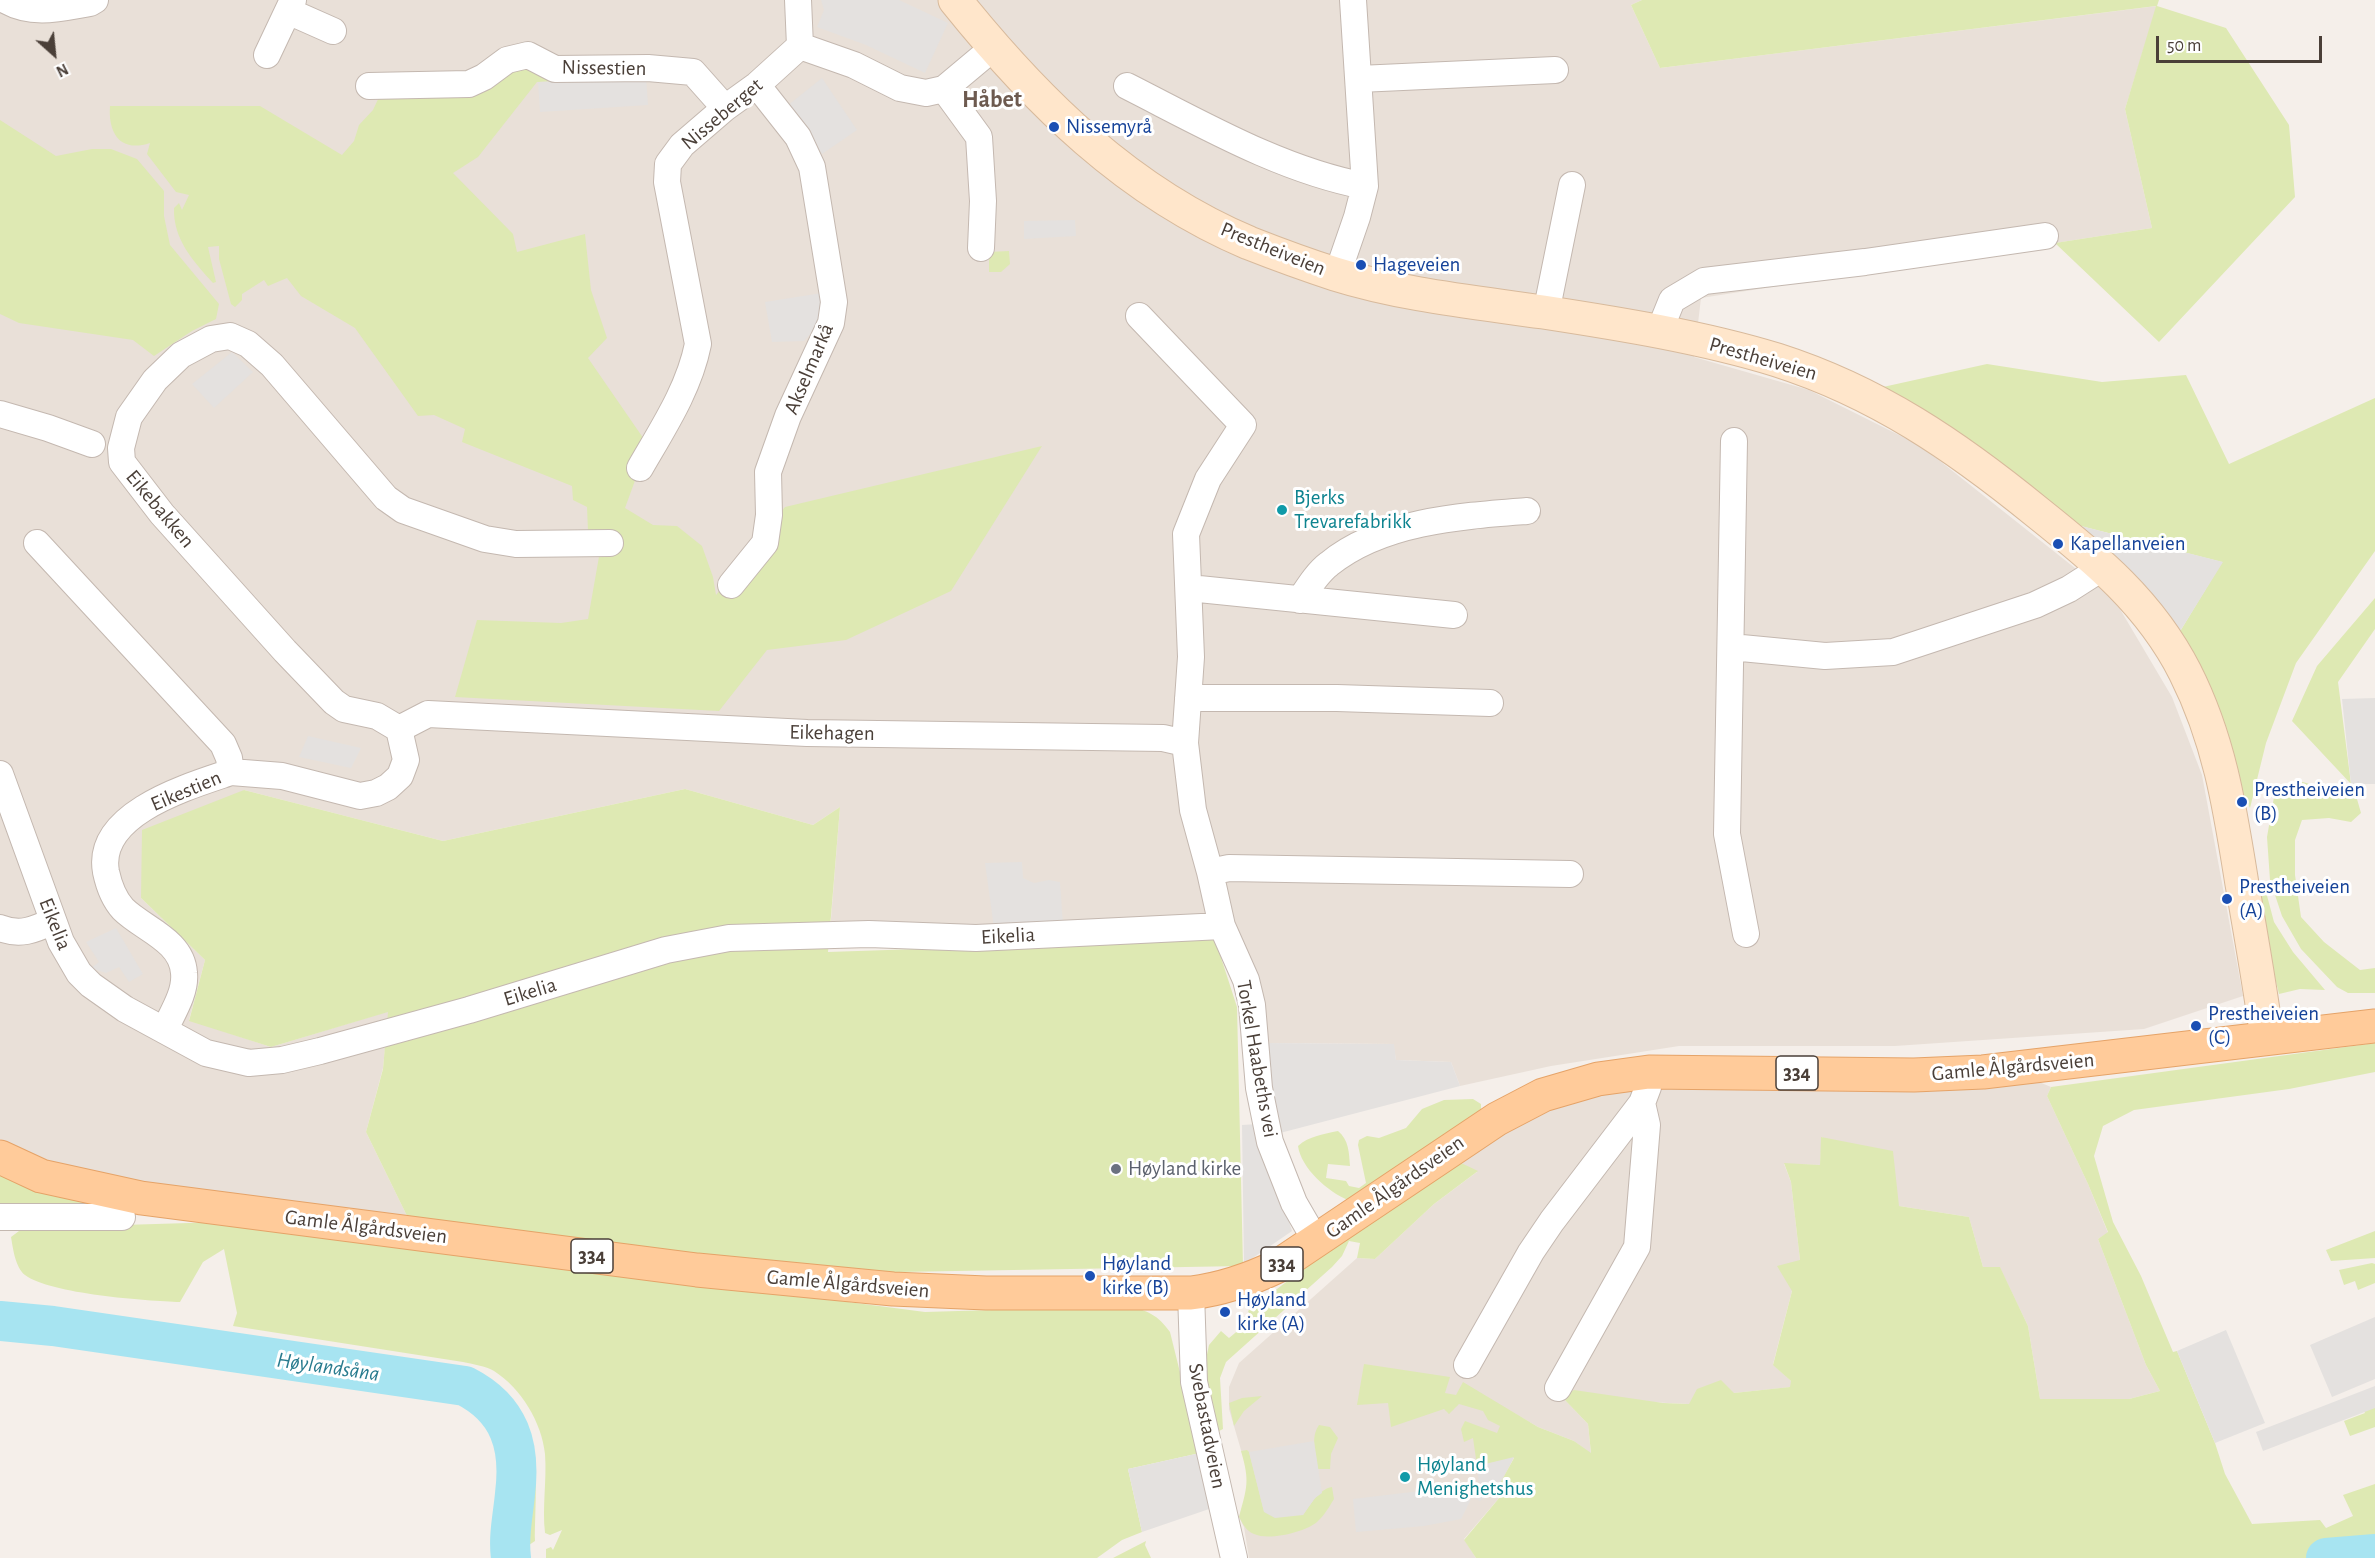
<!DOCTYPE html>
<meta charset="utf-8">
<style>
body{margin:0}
#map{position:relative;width:2375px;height:1558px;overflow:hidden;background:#f5efea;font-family:"Alegreya Sans",sans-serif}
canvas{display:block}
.north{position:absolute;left:24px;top:24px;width:60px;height:60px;-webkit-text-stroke:4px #fff;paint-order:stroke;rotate:153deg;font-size:16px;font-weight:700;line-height:24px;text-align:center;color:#4a3f38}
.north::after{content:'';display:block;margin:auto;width:21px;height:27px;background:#4a3f38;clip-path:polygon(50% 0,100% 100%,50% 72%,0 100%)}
.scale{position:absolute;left:2156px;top:36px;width:166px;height:27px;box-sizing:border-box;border:3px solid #4a3f38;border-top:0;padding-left:8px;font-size:18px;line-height:21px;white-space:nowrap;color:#4a3f38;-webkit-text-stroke:4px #fff;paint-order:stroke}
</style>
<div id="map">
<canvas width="2375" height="1558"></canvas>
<div class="north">N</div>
<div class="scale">50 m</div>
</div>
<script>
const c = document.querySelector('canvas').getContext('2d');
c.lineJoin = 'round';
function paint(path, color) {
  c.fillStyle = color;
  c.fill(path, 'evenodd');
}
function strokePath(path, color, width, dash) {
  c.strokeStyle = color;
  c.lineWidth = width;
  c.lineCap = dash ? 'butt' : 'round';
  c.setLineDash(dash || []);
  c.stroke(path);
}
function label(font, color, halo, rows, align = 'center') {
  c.font = font + ' "Alegreya Sans",sans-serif';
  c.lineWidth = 6;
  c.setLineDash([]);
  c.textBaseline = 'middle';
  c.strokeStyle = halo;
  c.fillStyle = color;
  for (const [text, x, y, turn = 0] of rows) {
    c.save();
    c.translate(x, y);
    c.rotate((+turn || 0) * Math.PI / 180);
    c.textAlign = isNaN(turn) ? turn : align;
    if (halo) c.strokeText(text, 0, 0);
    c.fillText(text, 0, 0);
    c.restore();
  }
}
const residential = new Path2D(`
 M0 0H1642L1631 5 1660 68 2157 6 2125 109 2152 228 1701 298 1694 357 1809 390 1921 446 2114 599 2172 697 2202 775 2243 996 2144 1029 1895 1046H1679L1551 1066 1460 1086 1451 1062 1396 1060 1393 1044 1268 1043 1260 995 1232 915 830 931 840 807 813 825 685 789 443 841 244 790 141 898 205 960 189 1020 271 1047 389 1011 383 1068 366 1132 408 1218 219 1195 60 1168 23 1153 0 1139Z
 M2032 1079 2051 1087 2047 1096 2088 1184 2108 1233 2098 1239 2146 1365 2160 1391 2129 1399H2040L2028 1326 2000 1268 1983 1267 1969 1217 1899 1206 1822 1137 1820 1165 1784 1164 1791 1182 1800 1260 1773 1364 1791 1381V1387L1734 1393 1689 1404 1563 1398 1588 1424 1591 1454 1574 1441 1538 1427 1505 1408 1514 1457 1499 1487 1511 1484 1464 1539 1476 1558H1249L1244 1527 1239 1517 1248 1489V1474L1229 1409V1387L1239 1363 1357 1258 1375 1259 1434 1204 1477 1172 1457 1161 1523 1122 1558 1106 1625 1088Z`);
const green = new Path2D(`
 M1642 0H2159L2157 6 2226 28 2289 125 2295 197 2159 342 2055 243 2152 228 2125 109 2156 6 1660 68 1631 5Z
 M524 63 562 81 537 82 478 157 453 173 513 234 517 252 585 234 591 290 607 338 588 358 648 445 625 508 653 525 677 526 702 546 713 577 716 595 785 507 1042 446 951 591 846 640 767 650 719 711 455 697 477 620 561 623 588 619 600 551 588 531 587 507 573 500 572 486 462 442 465 429 434 415 418 416 355 328 301 296 287 278 268 286 264 280 242 294V300L235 307 231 304 219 259V246L208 247 216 282 213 283C193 261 173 239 174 208L179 203 182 210 189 195 176 192 147 154 150 143C120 153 108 133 110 106H260L342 155 354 141 359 125 373 110 380 95Z
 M0 120 56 156 92 149H111L137 159 164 191V216L170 245 219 304 216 319 192 331 154 356 133 340 19 323 0 314Z
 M1009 251 1010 264 1001 272H989V252Z
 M1987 364 2102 382 2186 375 2229 464 2375 398V551L2296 663 2266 743 2250 808 2233 772 2179 633 2222 562 2073 524 1943 432 1883 387Z
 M2375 598V629L2338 682 2351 784 2292 721 2317 666Z
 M2303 782 2357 799 2361 813 2351 822 2329 818 2302 820 2295 840V875L2301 917 2324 942 2360 970 2375 968V993H2348L2337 987 2301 949 2282 916 2270 880 2267 837 2274 797 2288 784Z
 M685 789 813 825 840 807 828 952 1215 939 1237 1007 1243 1266 841 1273 408 1218 366 1132 383 1069 388 1012 271 1047 189 1021 205 960 141 898 142 830 244 790 443 841Z
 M2265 888 2274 922 2293 952 2325 990 2300 989 2279 994 2269 953 2260 890Z
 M2375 1043V1072L2289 1089 2134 1110 2103 1126 2094 1156 2113 1222 2141 1276 2173 1352 2177 1351 2215 1443 2225 1474 2252 1524 2320 1520 2326 1528 2353 1516 2343 1495 2375 1484V1558H1476L1464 1540 1510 1485 1498 1487 1514 1458 1477 1466 1473 1438 1464 1442 1461 1429 1465 1421 1497 1433 1500 1426 1488 1420 1483 1411 1459 1404 1449 1414 1444 1409 1391 1427 1388 1403 1357 1405 1364 1364 1450 1377 1445 1393 1456 1395 1463 1382 1538 1427 1574 1441 1591 1453 1588 1424 1562 1397 1574 1390 1663 1403 1689 1404 1697 1389 1721 1380 1734 1393 1790 1387 1791 1381 1773 1365 1792 1291 1777 1266 1800 1260 1791 1182 1784 1163 1820 1165 1821 1137 1893 1151 1899 1206 1969 1217 1983 1267H2000L2028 1326 2040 1399H2129L2160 1391 2146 1365 2098 1239 2108 1232 2088 1184 2047 1096 2051 1087Z
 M1473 1099 1481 1104V1116L1348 1200C1328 1192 1301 1168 1298 1146 1309 1136 1324 1134 1338 1131 1349 1140 1349 1153 1350 1166L1328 1164 1326 1178 1346 1181 1349 1186 1359 1188 1366 1183 1358 1145 1359 1140 1367 1136 1379 1138 1406 1128 1422 1109 1444 1100Z
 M1457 1161 1478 1171 1434 1204 1375 1259 1357 1258 1360 1243 1349 1241 1342 1256 1332 1267 1226 1362 1220 1378 1223 1429 1217 1432 1204 1368 1209 1345 1221 1331 1229 1338 1252 1319 1248 1311 1327 1251Z
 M0 1172 97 1205 0 1208Z
 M222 1222 334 1235 925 1312 1127 1306C1147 1310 1158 1315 1170 1332L1200 1453 1128 1469 1142 1532 1122 1540 1097 1558H546V1549L551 1547 553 1550 562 1530 550 1535 545 1533C542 1507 547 1480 545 1454 542 1423 521 1388 494 1371 486 1366 472 1364 463 1362L233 1326 237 1313 224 1249 203 1262 180 1302C147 1301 50 1294 25 1275 15 1267 13 1248 11 1237L23 1228Z
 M2375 1231V1258L2331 1261 2326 1250Z
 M2372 1263 2375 1264V1283L2358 1290 2355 1281 2344 1285 2339 1270Z
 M95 1315 418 1364 412 1371 97 1326Z
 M423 1364C438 1367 454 1368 469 1372 477 1375 485 1381 493 1385 546 1419 535 1487 535 1541L517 1553C523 1496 535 1446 494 1400 487 1392 479 1384 469 1379 457 1374 433 1374 419 1373Z
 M1262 1396 1244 1411 1234 1426 1229 1403 1242 1398Z
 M2375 1403V1427L2350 1436 2344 1421 2365 1413 2362 1408Z
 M1319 1425 1330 1427 1338 1438 1331 1454 1330 1469H1318C1316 1454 1310 1438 1319 1425Z
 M1247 1450 1249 1452 1264 1511 1303 1515C1311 1504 1319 1489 1332 1487L1334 1499C1329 1507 1324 1516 1317 1522 1305 1532 1269 1541 1254 1534 1246 1531 1243 1524 1239 1517 1247 1487 1250 1482 1241 1451Z
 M1146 1541 1145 1545 1151 1558H1113Z`);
const parking = new Path2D(`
 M821 0H899L948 23 925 73 866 45 817 27 824 10Z
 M646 77 648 105 540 112 538 82Z
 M822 78 857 130 822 154 787 106Z
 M1075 220 1076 236 1024 239V221Z
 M822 293 824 319 804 341 772 342 765 302Z
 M232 352 253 372 214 408 192 384Z
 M2073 524 2223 562 2179 633 2142 584 2101 543Z
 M2375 698V784H2351L2342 699Z
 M308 736 361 748 351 768 299 757Z
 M1022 862 1023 878 1034 883 1049 880 1060 882 1063 925 994 928 985 863Z
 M116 928 143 974 129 982 119 967 106 973 91 968 99 962 86 942Z
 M1268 1043 1394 1044 1396 1060 1451 1062 1460 1086 1280 1133 1267 1075Z
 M1258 1124 1292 1231 1244 1264 1242 1125Z
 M2375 1317V1379L2332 1397 2310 1345Z
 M2226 1330 2265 1423 2215 1443 2177 1351Z
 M2375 1386V1408L2263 1451 2256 1432Z
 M1314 1441 1322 1493 1315 1498 1303 1515 1275 1518 1264 1512 1249 1452Z
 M1200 1453 1215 1507 1142 1532 1128 1469Z
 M1514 1457 1498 1487 1480 1501 1472 1497 1461 1519 1424 1526 1356 1532 1353 1499 1479 1484 1477 1466Z`);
const river = new Path2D(`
 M0 1321 53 1326 465 1386C510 1409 521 1446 515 1494 513 1516 508 1536 511 1558
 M2326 1558 2375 1554`);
const street = new Path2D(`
 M5 0C32 16 61 8 90 3L95 0
 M798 0 800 46
 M288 11 333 31
 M267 55 293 0
 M1359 79 1555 70
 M369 86 469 84 484 77 507 60 528 55 555 69 648 68 693 72 725 108
 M1127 86C1202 124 1281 170 1365 186
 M944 89 979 137 983 201 981 248
 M1337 275 1357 217 1365 186 1353 0
 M1546 313 1572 185
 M1139 316 1243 425 1208 479 1186 534 1191 657 1185 743 1193 810 1210 872 1222 926 1246 980 1252 1005 1259 1088 1270 1142 1294 1203 1316 1241
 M1659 332 1672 300 1704 281 1865 262 2045 236
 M0 414 48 428 92 444
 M1734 441 1727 834 1746 934
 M640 468C663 428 689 389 698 344L667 182 668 164 682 145 725 108 757 85 800 46 854 65 900 88 926 93 944 89 993 48
 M37 543 223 744 229 758 231 772C190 786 95 813 106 872 109 886 113 898 123 909 143 929 182 940 184 973 186 992 173 1012 165 1029
 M731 585 765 543 769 515 768 472 788 416 831 323 834 302 812 167 798 137 757 85
 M1189 588 1454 615
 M1300 600C1308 588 1317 573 1329 564 1382 521 1461 516 1527 511
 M1731 647 1825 656 1893 652 2035 605 2069 589 2105 566
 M1188 698H1337L1490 703
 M399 729 428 714 807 733 1163 738 1185 743
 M231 772 282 776 360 796 376 793 388 787 400 776 406 760 399 729 377 716 344 709 334 702 285 651 162 514 122 462 121 448 129 417 155 380 181 355 211 339 230 336 248 344 272 365 386 498 403 510 485 539 516 544 610 543
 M0 774 61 942 79 973 91 985 125 1009 206 1053 249 1063 282 1060 320 1051 469 1010 666 950 729 938 869 934 976 938 1222 926
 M1210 872 1229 868 1570 874
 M0 928C20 936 34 930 53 921
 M0 1217H122
 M1191 1293 1194 1382 1234 1558
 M1467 1365 1531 1252 1552 1221 1642 1103 1648 1087 1649 1072
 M1558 1388 1637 1247 1647 1125 1642 1103`);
const secondary = new Path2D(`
 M955 0C1036 101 1128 192 1249 243 1277 254 1307 265 1335 274 1402 295 1474 302 1543 312 1621 324 1702 337 1777 360 1877 392 1956 446 2037 512 2096 559 2150 603 2185 672 2220 741 2230 809 2242 884 2251 935 2260 987 2267 1038`);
const primary = new Path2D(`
 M0 1157 41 1176 141 1198 697 1270 893 1289 986 1293H1191C1223 1289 1249 1280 1278 1266L1497 1119 1543 1095 1598 1079 1649 1072 1914 1075 1983 1072 2375 1026`);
const markers = [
 [1054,127,6,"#1a4fb4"],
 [1361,265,6,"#1a4fb4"],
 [1282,510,6,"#0f9aa8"],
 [2058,544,6,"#1a4fb4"],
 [2242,802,6,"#1a4fb4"],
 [2227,899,6,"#1a4fb4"],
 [2196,1026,6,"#1a4fb4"],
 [1116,1169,6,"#6b7280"],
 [1090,1276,6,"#1a4fb4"],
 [1225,1312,6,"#1a4fb4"],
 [1405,1477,6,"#0f9aa8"]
];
const shields = [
 [1797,1073,42],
 [592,1256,42],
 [1282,1264,42]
];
const shieldNames = [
 ["334",1797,1073],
 ["334",592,1256],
 ["334",1282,1264]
];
const streetNames = [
 ["Nissestien",604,68,1],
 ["Nisseberget",722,114,-40],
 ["Prestheiveien",1273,249,22],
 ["Prestheiveien",1763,359,16],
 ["Akselmarkå",809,369,-67],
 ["Eikebakken",160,509,50],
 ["Eikehagen",832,733,1],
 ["Eikestien",186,791,-23],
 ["Eikelia",55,924,68],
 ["Eikelia",1008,936,-3],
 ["Eikelia",530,992,-17],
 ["Torkel Haabeths vei",1257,1059,80],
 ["Gamle Ålgårdsveien",2013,1067,-5],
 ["Gamle Ålgårdsveien",1395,1187,-35],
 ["Gamle Ålgårdsveien",366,1227,7],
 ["Gamle Ålgårdsveien",848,1284,5],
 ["Svebastadveien",1207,1426,79]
];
const transitNames = [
 ["Nissemyrå",1066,127],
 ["Hageveien",1373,265],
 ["Kapellanveien",2070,544],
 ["Prestheiveien",2254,790],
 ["(B)",2254,814],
 ["Prestheiveien",2239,887],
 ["(A)",2239,911],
 ["Prestheiveien",2208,1014],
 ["(C)",2208,1038],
 ["Høyland",1102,1264],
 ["kirke (B)",1102,1288],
 ["Høyland",1237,1300],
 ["kirke (A)",1237,1324]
];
const cultureNames = [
 ["Bjerks",1294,498],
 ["Trevarefabrikk",1294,522],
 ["Høyland",1417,1465],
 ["Menighetshus",1417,1489]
];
const worshipNames = [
 ["Høyland kirke",1128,1169]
];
const waterNames = [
 ["Høylandsåna",328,1367,8]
];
const quarterNames = [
 ["Håbet",992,100]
];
paint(residential, '#e9e0d8');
paint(green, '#dee9b3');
paint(parking, '#e4e1df');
strokePath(river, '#a7e4f1', 40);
strokePath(street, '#c4b8b0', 28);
strokePath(secondary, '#d8ba9c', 35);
strokePath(primary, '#e5a368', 35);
strokePath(street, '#fff', 26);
strokePath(secondary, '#ffe6cb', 33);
strokePath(primary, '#ffcb9a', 33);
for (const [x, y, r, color] of markers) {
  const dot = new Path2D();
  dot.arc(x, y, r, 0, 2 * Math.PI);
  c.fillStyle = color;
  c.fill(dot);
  strokePath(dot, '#fff', 2);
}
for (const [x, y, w] of shields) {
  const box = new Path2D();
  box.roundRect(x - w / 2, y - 17, w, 34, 4.5);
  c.fillStyle = '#fff';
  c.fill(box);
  strokePath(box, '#4a3f38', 1.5);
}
label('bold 20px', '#4a3f38', null, shieldNames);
label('21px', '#4a3f38', '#fff', streetNames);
label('21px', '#164399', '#fff', transitNames, 'left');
label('21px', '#0d838f', '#fff', cultureNames, 'left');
label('21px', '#5b616d', '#fff', worshipNames, 'left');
label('italic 22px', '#287b8e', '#fff', waterNames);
label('bold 24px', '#6d5a4f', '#fff', quarterNames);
</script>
